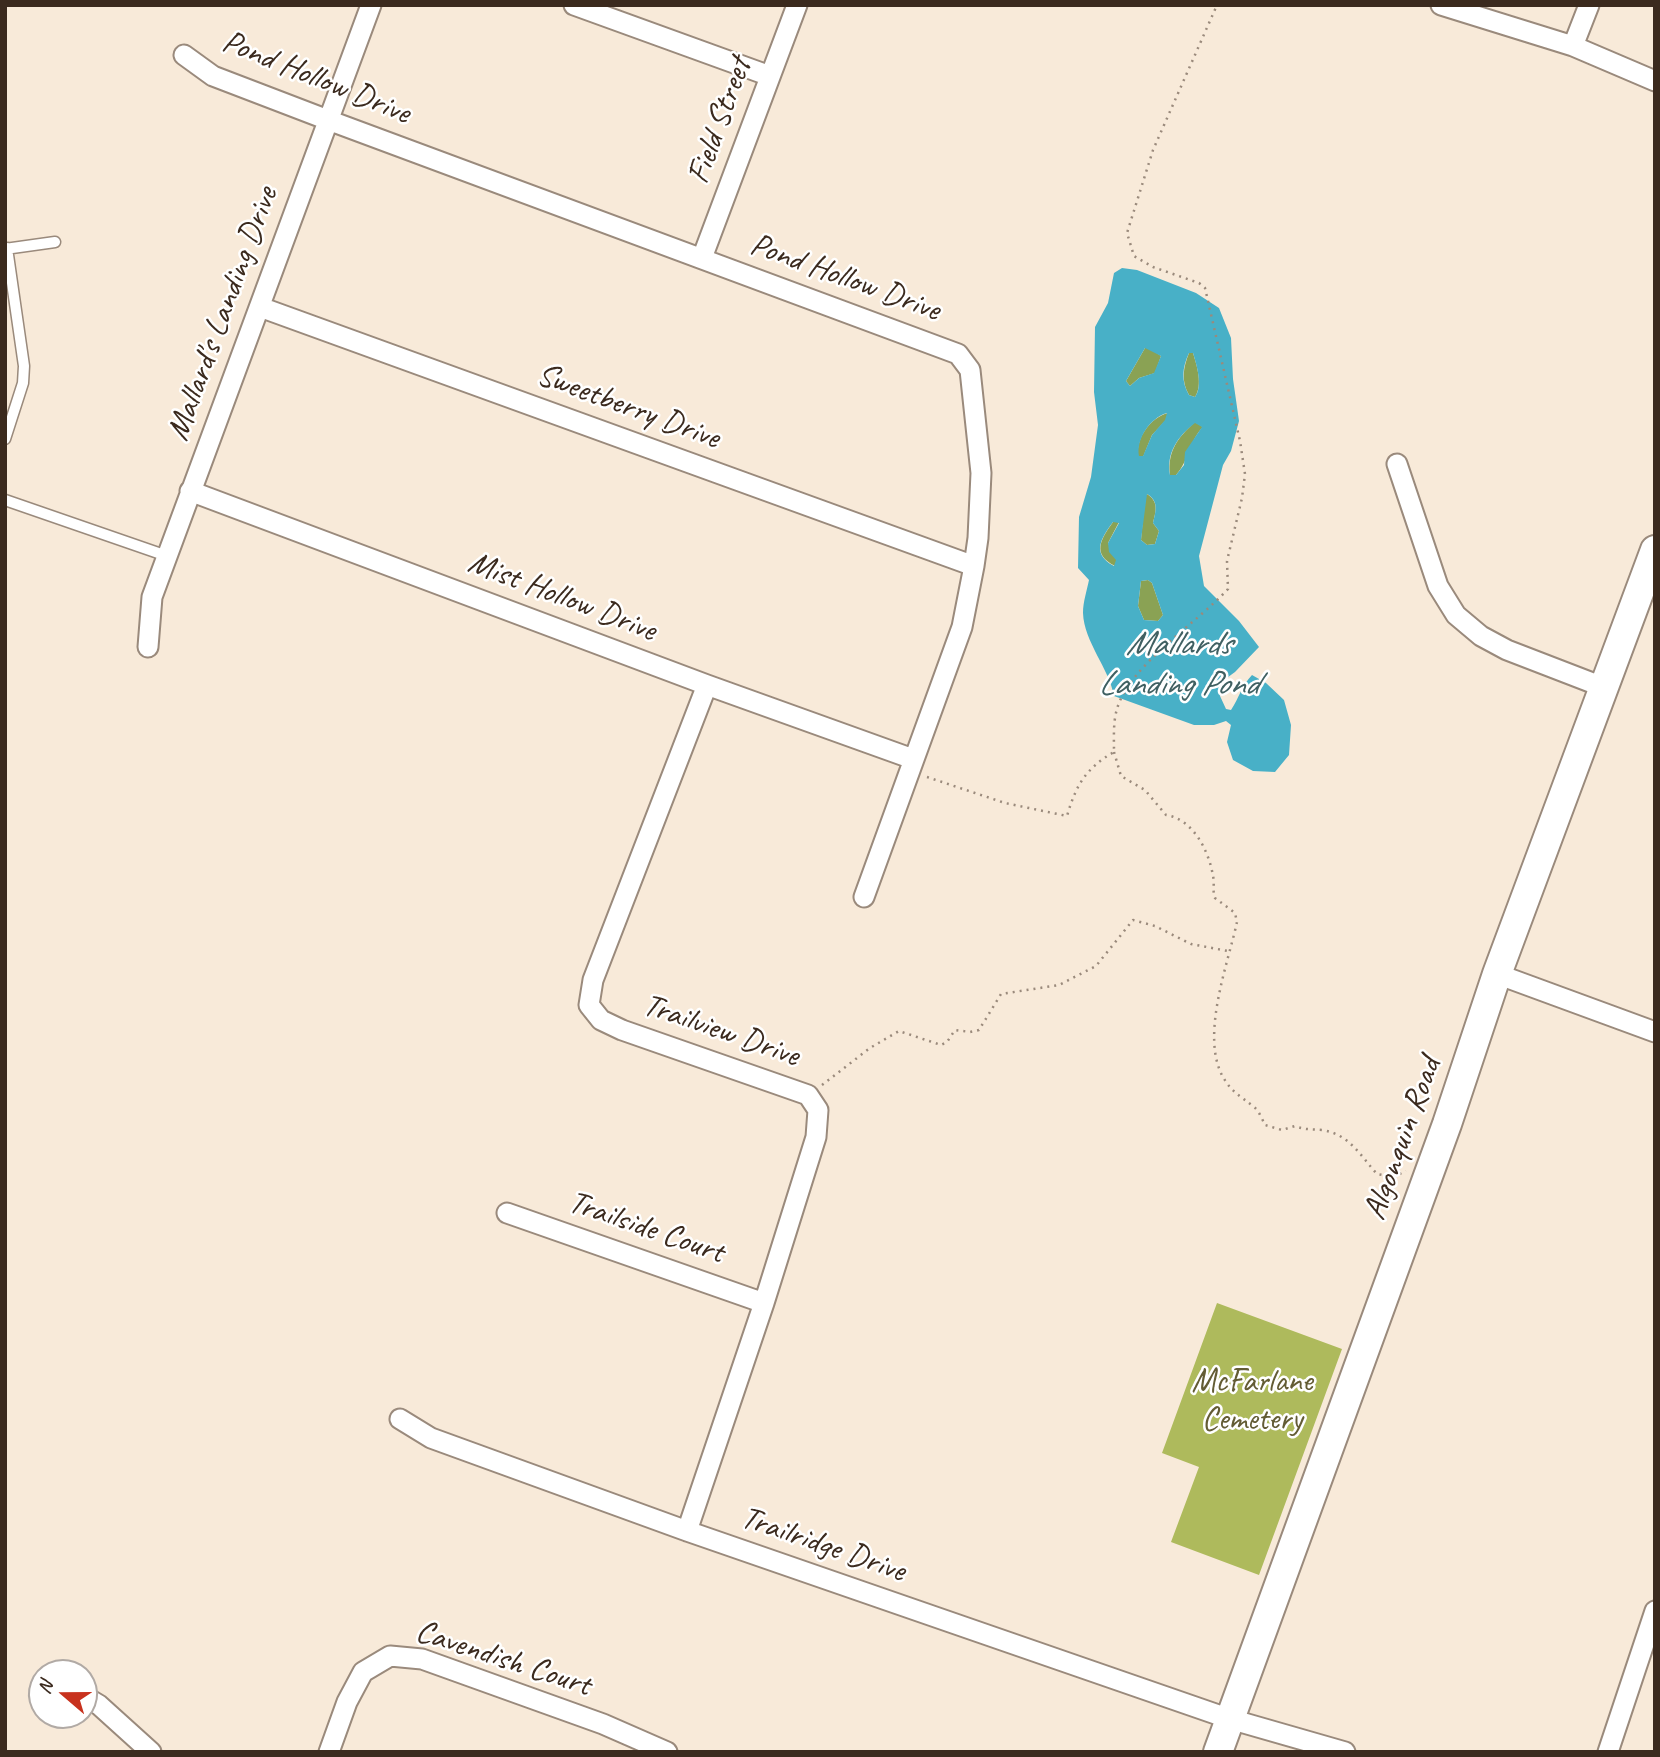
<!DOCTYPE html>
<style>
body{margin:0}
#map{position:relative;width:1660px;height:1757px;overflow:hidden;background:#f8ead9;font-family:Caveat,sans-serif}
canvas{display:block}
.frame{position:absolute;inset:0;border:7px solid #3b2a1e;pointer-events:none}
.north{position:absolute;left:28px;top:1659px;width:70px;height:70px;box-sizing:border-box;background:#fff;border:2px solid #b1aaa5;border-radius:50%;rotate:290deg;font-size:19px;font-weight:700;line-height:28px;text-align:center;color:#3b2a1e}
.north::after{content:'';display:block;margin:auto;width:24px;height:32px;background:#c8321e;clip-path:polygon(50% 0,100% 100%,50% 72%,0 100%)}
</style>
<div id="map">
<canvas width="1660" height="1757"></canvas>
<div class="frame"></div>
<div class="north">N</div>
</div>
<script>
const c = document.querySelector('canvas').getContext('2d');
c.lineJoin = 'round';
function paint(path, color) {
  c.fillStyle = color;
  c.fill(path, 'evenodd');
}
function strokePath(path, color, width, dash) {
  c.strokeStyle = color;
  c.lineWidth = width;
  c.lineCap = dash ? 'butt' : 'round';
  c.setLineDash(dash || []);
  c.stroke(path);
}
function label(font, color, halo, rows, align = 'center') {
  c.font = font + ' Caveat,sans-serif';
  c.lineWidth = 5;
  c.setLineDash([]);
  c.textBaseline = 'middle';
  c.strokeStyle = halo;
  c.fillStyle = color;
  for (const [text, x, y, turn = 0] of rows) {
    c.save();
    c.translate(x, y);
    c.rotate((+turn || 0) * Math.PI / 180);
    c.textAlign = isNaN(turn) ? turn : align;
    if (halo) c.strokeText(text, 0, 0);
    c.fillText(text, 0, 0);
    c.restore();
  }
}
const green = new Path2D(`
 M1217 1303 1342 1349 1259 1575 1171 1542 1199 1467 1162 1453Z`);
const forest = new Path2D(`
 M1145 348H1150L1161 356 1155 373 1139 378 1130 386 1126 381Z
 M1189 353H1193C1197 366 1203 385 1195 397L1189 395C1181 381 1183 368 1189 353Z
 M1168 413 1166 420 1152 435 1143 457 1138 456C1136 438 1150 418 1168 413Z
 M1195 422 1203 427C1189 441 1189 461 1176 475H1170C1167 452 1178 437 1195 422Z
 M1147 494C1159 502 1156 511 1153 523L1159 531 1155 544 1147 545 1141 540 1145 496Z
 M1113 522H1119L1108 543 1117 560 1115 566C1091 554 1101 539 1113 522Z
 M1148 580 1152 583 1163 615 1158 621 1144 620 1138 606 1141 581Z`);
const water = new Path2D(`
 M1122 268 1137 270 1196 293 1219 308 1231 338 1233 379 1239 421 1231 451 1223 465 1199 556 1204 586 1239 621 1259 647 1235 672 1224 680 1220 696 1226 709 1231 710C1239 698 1242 685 1252 675L1266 683 1284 700 1291 725 1289 755 1275 772 1253 771 1233 760 1227 742 1231 725 1226 721 1214 725H1194L1114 696C1109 668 1084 642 1083 613 1083 602 1087 590 1089 580L1078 568 1079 517 1091 477 1098 425 1094 392 1095 327 1108 303 1114 273ZM1145 348 1161 356 1154 373 1139 378 1130 386 1126 381ZM1189 353H1193C1197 366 1203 386 1195 397L1189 395C1181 381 1182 368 1189 353ZM1167 413 1165 420 1152 435 1143 456H1139C1136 439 1150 418 1167 413ZM1195 423 1202 427 1185 452 1184 465 1176 475H1170C1166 453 1178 436 1195 423ZM1147 494C1159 501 1156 511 1153 523L1159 531 1155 544 1147 545 1141 540ZM1113 522 1119 523 1108 543 1109 552 1116 560 1114 566C1091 554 1101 538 1113 522ZM1148 580 1152 583 1163 615 1158 621 1144 620 1138 606 1141 581Z`);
const path = new Path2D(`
 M1114 752 1121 776 1145 790 1166 815C1193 819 1209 851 1213 876 1215 884 1212 890 1215 898L1235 913 1237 922C1228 964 1200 1036 1223 1077 1232 1093 1241 1096 1254 1107 1259 1111 1262 1119 1265 1125L1282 1130 1295 1126C1305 1130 1311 1129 1322 1130 1349 1134 1360 1155 1377 1174L1393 1177 1406 1171
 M927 777 1005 803 1067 816C1076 785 1086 768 1114 752 1114 738 1113 722 1117 709 1129 666 1197 623 1228 589L1227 561 1242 498 1245 474 1240 441 1205 288 1199 283 1153 267 1134 256 1127 233 1153 150 1217 5
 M822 1085 870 1048 899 1031 941 1045 947 1042 955 1030 970 1032 979 1030 1001 994 1059 985 1096 966 1133 920 1155 926 1191 944 1228 951`);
const lane = new Path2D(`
 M5 249 55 242
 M5 439 23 383 24 366 7 248
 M5 500 167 556`);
const street = new Path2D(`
 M574 5 770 76
 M1441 5 1573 46 1655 81
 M1573 46 1589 5
 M184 55 213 76 328 120 958 354 970 370 981 473 978 538 974 566 962 627 864 897
 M702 258 797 5
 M260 307 974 566
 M1397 464 1438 586 1456 615 1481 636 1507 650 1603 687
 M190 491 707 685 913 759
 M148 647 152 597 371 5
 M1497 974 1655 1032
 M507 1213 764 1303
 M400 1419 431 1438 687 1531 1230 1719 1345 1752
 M687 1531 764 1303 816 1137 818 1110 808 1095 622 1030 601 1020 589 1005 593 980 707 685
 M84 1696 99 1705 151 1752
 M329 1752 347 1702 363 1672 390 1656 422 1659 603 1724 667 1752
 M1608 1752 1655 1611`);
const secondary = new Path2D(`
 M1218 1752 1447 1124 1497 974 1655 550`);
const streetNames = [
 ["Pond Hollow Drive",316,78,22],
 ["Field Street",720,121,-70],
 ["Pond Hollow Drive",845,278,20],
 ["Mallard's Landing Drive",223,314,-70],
 ["Sweetberry Drive",628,407,20],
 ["Mist Hollow Drive",562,597,21],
 ["Trailview Drive",721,1031,19],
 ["Algonquin Road",1403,1139,-70],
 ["Trailside Court",646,1228,19],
 ["Trailridge Drive",823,1545,19],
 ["Cavendish Court",503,1659,18]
];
const parkNames = [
 ["McFarlane",1252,1382],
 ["Cemetery",1252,1420]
];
const waterNames = [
 ["Mallards",1178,645],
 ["Landing Pond",1178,685]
];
paint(green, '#aeba5c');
paint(forest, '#8aa254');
paint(water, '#48b0c7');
strokePath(lane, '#9a8a7c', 13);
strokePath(street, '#9a8a7c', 23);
strokePath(secondary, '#9a8a7c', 32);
strokePath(path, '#9a8a7c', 2.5, [2, 5]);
strokePath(lane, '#fff', 10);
strokePath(street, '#fff', 19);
strokePath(secondary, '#fff', 28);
label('33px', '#3b2a1e', '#fff', streetNames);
label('33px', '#635c34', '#fff', parkNames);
label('italic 35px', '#406062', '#fff', waterNames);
</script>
